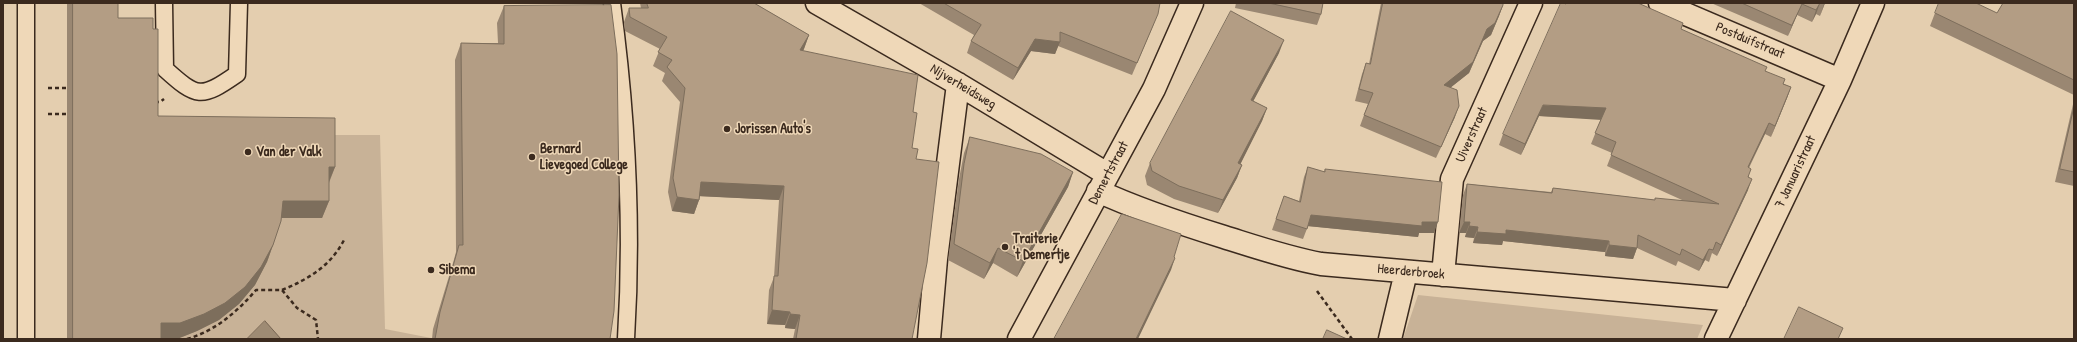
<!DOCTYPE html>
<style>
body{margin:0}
#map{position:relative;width:2077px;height:342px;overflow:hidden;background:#e4ceaf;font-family:"Patrick Hand",sans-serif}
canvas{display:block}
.frame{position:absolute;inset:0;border:4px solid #3b2a1e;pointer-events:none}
</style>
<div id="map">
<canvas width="2077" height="342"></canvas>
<div class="frame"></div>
</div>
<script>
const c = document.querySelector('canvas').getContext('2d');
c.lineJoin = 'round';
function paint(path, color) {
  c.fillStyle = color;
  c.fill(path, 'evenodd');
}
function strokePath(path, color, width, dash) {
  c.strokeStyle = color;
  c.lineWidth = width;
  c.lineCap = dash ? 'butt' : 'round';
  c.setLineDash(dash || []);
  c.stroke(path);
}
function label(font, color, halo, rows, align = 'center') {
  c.font = font + ' "Patrick Hand",sans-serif';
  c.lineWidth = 3;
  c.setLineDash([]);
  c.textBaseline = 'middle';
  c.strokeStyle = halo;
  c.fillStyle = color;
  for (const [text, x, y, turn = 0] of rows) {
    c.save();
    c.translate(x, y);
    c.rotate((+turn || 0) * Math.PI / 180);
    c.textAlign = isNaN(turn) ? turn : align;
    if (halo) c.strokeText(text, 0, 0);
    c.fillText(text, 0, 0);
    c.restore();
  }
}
const green = new Path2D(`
 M329 135H380L385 329 431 338V339H177L219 320 239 304 255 285 267 262 276 218Z
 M1418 295 1703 325 1697 339H1403Z`);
const water = new Path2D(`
 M265 321 281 339H247Z`);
const path = new Path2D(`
 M48 88H69
 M155 102H160L164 99
 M48 114H69
 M282 290C309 279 332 265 345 238
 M1317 291 1352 339
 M187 339C215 331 237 312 256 290H282L297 308 316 320 318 339`);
const lane = new Path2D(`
 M164 3 165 69C197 98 201 99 237 74L239 3
 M612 3C627 114 633 227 626 339
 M26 339V3`);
const street = new Path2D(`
 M817 3 958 84 1107 174
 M1660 3 1840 80
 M1098 191C1139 210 1182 224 1224 237 1256 247 1288 258 1321 264L1735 300
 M1443 275 1452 179 1531 3
 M929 339 936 259 958 84
 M1019 339 1154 89 1192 3
 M1390 339 1406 272
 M1716 339 1840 80 1873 3`);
const wall = new Path2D(`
 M67 3H117L118 18 153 29 158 116 335 167 329 183V201L322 218H281L273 245 267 262 255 285 239 304 219 320 197 331 177 339H67Z
 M640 3H754L809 35 803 51 913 112 912 148 916 159 912 339H793L795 329 785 328V325L767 324 769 290 774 277 779 200 700 196 699 200 694 214 672 211 668 192 680 102 662 81 665 73 653 66 660 49 625 31 624 22 629 8H641Z
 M919 3H1160L1153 26 1132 75 1058 46 1055 54 1031 51 1013 80 967 53 971 41 974 35Z
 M1236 3H1323L1321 14 1317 25 1235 8Z
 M1381 3H1503V5L1499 16 1491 35 1483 41 1469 73 1451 87 1455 117 1436 158 1360 126 1368 104 1355 101 1362 74 1366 63 1369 64Z
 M1711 3H1825L1820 16 1816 14 1812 22 1797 15 1788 36Z
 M2074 3V95L1930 26 1935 13H1997Z
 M504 6 610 339H432L433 329 453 263 456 252 455 60 461 43H498L497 23Z
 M1683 23 1681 29 1765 71 1784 84 1791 87 1787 98 1771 137 1765 134 1749 168 1748 190 1717 256 1712 253 1709 262 1705 260 1699 271 1678 261 1676 266 1637 248 1633 259 1605 256V252L1503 241 1502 245 1473 243 1474 238 1465 237 1466 233H1459L1463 195 1467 184 1551 192 1553 188 1655 200H1682L1607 166 1612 153 1591 144 1601 119 1539 116 1521 155 1499 145 1503 134Z
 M1279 53 1253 101 1267 108 1262 121 1240 164 1242 165 1237 178 1218 213 1174 199 1147 185 1145 176 1150 163Z
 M2074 100V186L2055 182Z
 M970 137 1073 172 1068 187 1017 277 993 263 984 279 948 260 959 179 964 153Z
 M1308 167 1324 172 1325 169 1434 233H1419L1418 237 1308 226 1303 239 1272 230 1284 196 1299 201 1304 177Z`);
const shadedWall = new Path2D(`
 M1820 3 1816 14 1812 22 1816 10Z
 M1824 3H1825L1820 16 1824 4Z
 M1802 4 1797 15 1788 36 1792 25Z
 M1503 5 1499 16 1491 35 1483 41 1469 73 1440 96 1444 85Z
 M809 35 804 49 795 64 800 50Z
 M1035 39 1060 42 1055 54 1031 51 1013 80 1018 68Z
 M1284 40 1279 53 1247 113 1251 100Z
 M1791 87 1787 98 1771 137 1775 126Z
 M1543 105 1606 108 1602 120 1539 116 1521 155 1525 144Z
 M1459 106 1455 117 1436 158 1441 147Z
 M1267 108 1262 121 1234 177 1238 163Z
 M1769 123 1765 134 1743 178 1748 167Z
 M1242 165 1237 178 1218 213 1223 200Z
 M329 167H335L328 184Z
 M1073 172 1068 187 1017 277 1023 261Z
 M1752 179 1748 190 1717 256 1721 245Z
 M701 182 784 186 779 200 696 196Z
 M677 197 699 200 694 214 672 211Z
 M283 201H329L322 218H276Z
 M1311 215 1422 222H1438L1434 233H1419L1418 237 1307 226Z
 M1464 222H1470L1466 233H1459Z
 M1469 226 1478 227 1474 238 1465 237Z
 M1506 230 1609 241 1605 252 1503 241 1502 245 1473 243 1477 232Z
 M273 245 267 262 255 285 239 304 219 320 197 331 177 339H156L161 323Z
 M1609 245 1637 248 1633 259 1605 256Z
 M998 248 993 263 984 279 990 263Z
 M1709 249 1705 260 1699 271 1703 260Z
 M1175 258 1171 270 1138 339H1136Z
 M772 310 790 312 785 325 767 324Z
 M790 314 800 315 795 329 785 328Z`);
const building = new Path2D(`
 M73 3H117L118 4V18H153V29H158V116L335 118V167H329V201H283L281 221 273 245 261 267 245 287 225 303 204 314 180 323H161V339H73Z
 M647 3H754L809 35 800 50 918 75 913 112 917 113 912 148 918 149 916 159 939 162 927 263 912 339H796L800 315 790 314V312L772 310 774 276H778L784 186 701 182 699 200 677 197 673 178 685 88 667 67 672 60 658 52 667 37 630 17 629 8H648Z
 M944 3H1160L1158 14 1137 63 1060 32V42L1035 39 1018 68 971 41 981 25Z
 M1269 3H1323L1321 14Z
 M1383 3H1503V5L1495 23 1487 29 1473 62 1444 85 1457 90 1459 106 1441 147 1364 115 1373 93 1359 89 1366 63 1370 64Z
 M1561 3H1563L1566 4V3H1638L1683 23 1681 29 1767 67 1765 71 1785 79 1783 84 1791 87 1775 126 1769 123 1748 167 1751 169 1748 177 1752 179 1721 245 1716 242 1713 250 1709 249 1703 260 1682 249 1680 255 1638 235 1637 248 1609 245V241L1506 230V234L1477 232 1478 227 1469 226 1470 222H1464L1467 184 1552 193 1553 188 1655 200V198L1719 204 1611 155 1616 142 1595 133 1606 108 1543 105 1525 144 1503 134Z
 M1742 3H1820L1816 10 1802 4 1792 25Z
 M1939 3H1976L1997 13 2003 3H2074V80L1935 13Z
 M611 5 617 54 619 195 614 311 610 339H435L440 312 459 245H463L461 43 504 44V6Z
 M1231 11 1284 40 1251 100 1267 108 1238 163 1242 165 1223 200 1179 186 1152 171 1150 163Z
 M2074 107V172L2060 169Z
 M970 137 1041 154 1073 172 1023 261 998 248 990 263 954 244 964 164Z
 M1308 167 1325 172V169L1442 182 1438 222H1422V226L1311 215 1307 229 1276 219 1284 196 1300 202Z
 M1122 214 1181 234 1174 257 1175 258 1136 339H1054Z
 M1799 307 1843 328 1838 339H1784Z
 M1327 330 1347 339H1323Z`);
const markers = [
 [727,129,4,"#3b2a1e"],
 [248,152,4,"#3b2a1e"],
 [532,157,4,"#3b2a1e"],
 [1005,247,4,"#3b2a1e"],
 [431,270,4,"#3b2a1e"]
];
const streetNames = [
 ["Postduifstraat",1750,41,23],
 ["Nijverheidsweg",963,87,31],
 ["Uiverstraat",1472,135,-66],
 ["7 Januaristraat",1796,172,-65],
 ["Demertstraat",1109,173,-62],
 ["Heerderbroek",1411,272,5]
];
const poiNames = [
 ["Jorissen Auto's",735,129],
 ["Bernard",540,149],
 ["Lievegoed College",540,165],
 ["Van der Valk",256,152],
 ["Traiterie",1013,239],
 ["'t Demertje",1013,255],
 ["Sibema",439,270]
];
paint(green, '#c8b297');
paint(water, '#9e8b74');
strokePath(water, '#766452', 1);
strokePath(lane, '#3b2a1e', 19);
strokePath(street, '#3b2a1e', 25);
strokePath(path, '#3b2a1e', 2.5, [4, 3]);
strokePath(lane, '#efd8b8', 16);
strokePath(street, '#efd8b8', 22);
paint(wall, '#9a8772');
paint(shadedWall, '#7d6e5c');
paint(building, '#b39d84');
strokePath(building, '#7d6e5c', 1);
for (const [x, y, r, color] of markers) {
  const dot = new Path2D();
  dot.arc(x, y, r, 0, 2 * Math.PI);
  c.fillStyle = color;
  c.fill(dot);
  strokePath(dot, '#efd8b8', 1.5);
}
label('14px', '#3b2a1e', '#efd8b8', streetNames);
label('bold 14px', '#3b2a1e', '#efd8b8', poiNames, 'left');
</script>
